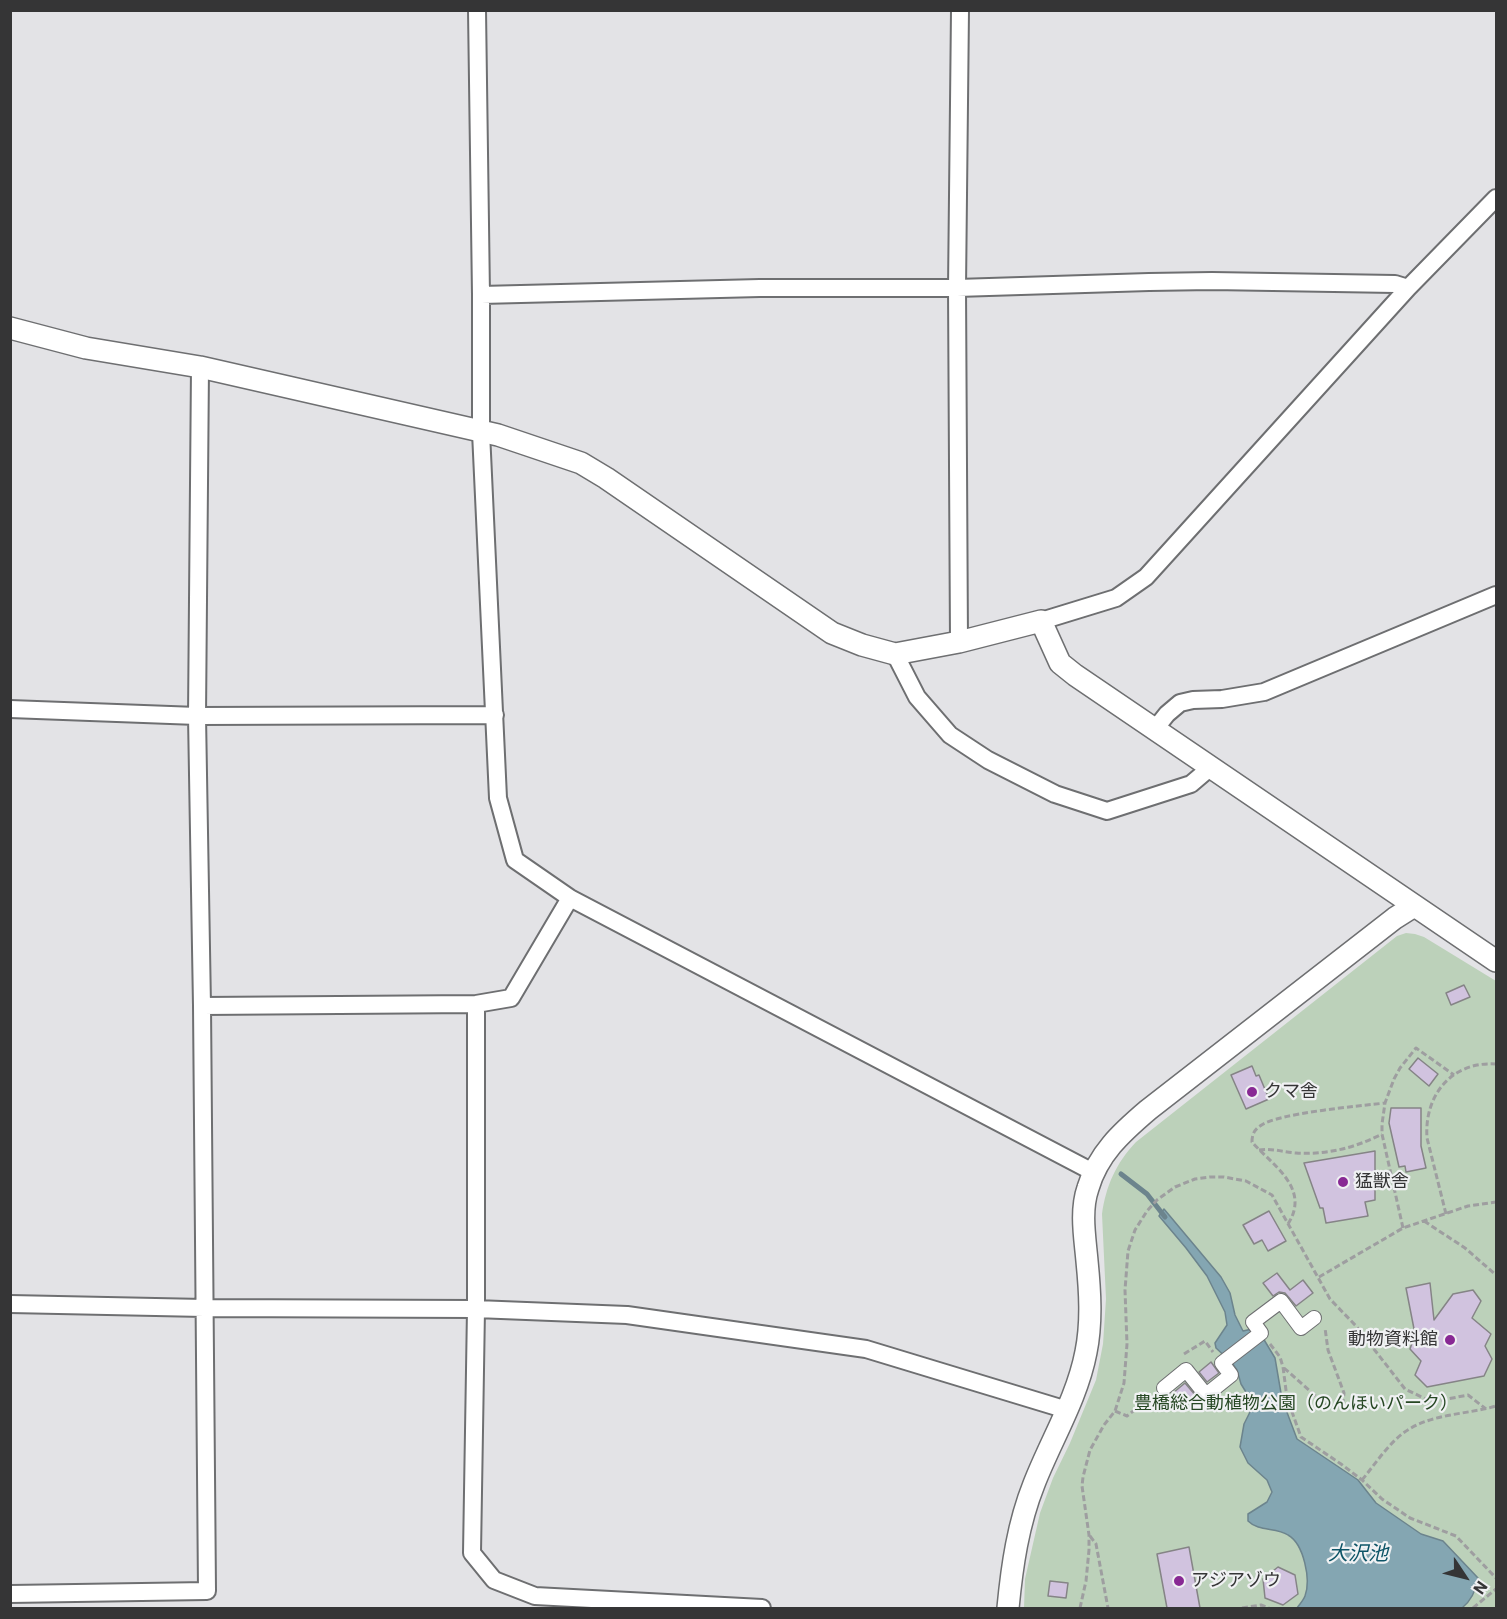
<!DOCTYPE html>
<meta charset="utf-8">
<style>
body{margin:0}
#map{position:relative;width:1507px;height:1619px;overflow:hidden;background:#e3e3e6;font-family:Roboto,sans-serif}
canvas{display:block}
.frame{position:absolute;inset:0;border:12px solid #353536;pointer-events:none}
.north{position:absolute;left:1435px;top:1547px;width:60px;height:60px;-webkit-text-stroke:4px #f0f1f3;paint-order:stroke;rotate:125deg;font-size:16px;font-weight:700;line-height:24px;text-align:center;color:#353536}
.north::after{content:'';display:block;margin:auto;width:21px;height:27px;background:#353536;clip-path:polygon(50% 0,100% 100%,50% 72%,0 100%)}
</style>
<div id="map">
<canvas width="1507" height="1619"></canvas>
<div class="frame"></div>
<div class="north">N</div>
</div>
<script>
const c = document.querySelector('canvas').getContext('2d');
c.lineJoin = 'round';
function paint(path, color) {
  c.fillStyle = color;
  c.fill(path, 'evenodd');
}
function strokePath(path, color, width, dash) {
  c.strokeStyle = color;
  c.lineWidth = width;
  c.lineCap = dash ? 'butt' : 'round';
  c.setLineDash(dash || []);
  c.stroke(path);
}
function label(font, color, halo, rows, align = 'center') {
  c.font = font + ' Roboto,"Noto Sans JP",sans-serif';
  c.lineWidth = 4.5;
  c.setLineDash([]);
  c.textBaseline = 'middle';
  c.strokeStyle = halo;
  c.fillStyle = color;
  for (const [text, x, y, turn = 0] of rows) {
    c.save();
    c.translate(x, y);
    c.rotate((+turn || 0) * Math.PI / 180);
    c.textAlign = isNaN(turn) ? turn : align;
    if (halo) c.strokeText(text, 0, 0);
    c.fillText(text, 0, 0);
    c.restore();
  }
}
const green = new Path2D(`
 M1406 933 1415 934 1424 937 1496 981V1608H1024L1025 1579 1040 1513 1053 1478 1070 1443 1096 1380 1103 1344 1106 1299 1102 1214C1106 1186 1116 1163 1136 1142L1397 936Z`);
const water = new Path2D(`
 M1164 1209 1221 1277 1230 1293 1235 1315 1243 1331 1252 1329 1263 1338 1275 1358 1282 1399 1297 1439 1358 1480 1376 1503 1421 1534 1443 1541 1478 1578C1476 1590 1471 1601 1462 1608H1297C1299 1605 1303 1601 1305 1596 1311 1580 1304 1544 1288 1535 1276 1527 1259 1532 1248 1521V1514L1267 1502 1272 1492 1267 1480 1248 1463 1240 1447 1244 1424 1252 1408 1249 1397 1241 1384 1237 1370 1232 1363 1216 1348 1215 1343 1227 1325 1225 1312 1207 1276 1186 1248 1159 1216Z`);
const stream = new Path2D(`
 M1121 1174 1147 1194 1165 1217`);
const building = new Path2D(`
 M1464 985 1470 997 1451 1005 1446 993Z
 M1418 1058 1438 1074 1429 1086 1409 1069Z
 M1252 1066 1256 1076 1259 1075 1269 1099 1246 1109 1231 1075Z
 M1391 1108H1421V1146L1426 1168 1406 1172 1405 1166 1399 1167 1389 1123Z
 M1375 1151V1200L1365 1202 1368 1216 1326 1223 1323 1208H1320L1304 1163Z
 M1269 1211 1286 1241 1268 1251 1262 1240 1254 1244 1243 1225Z
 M1277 1273 1290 1290 1303 1280 1313 1293 1296 1306 1285 1293 1279 1292 1273 1296 1263 1283Z
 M1430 1283 1434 1320 1453 1294 1473 1290 1481 1301 1472 1318 1491 1334 1485 1346 1492 1359 1484 1376 1427 1387 1415 1375 1421 1361 1410 1349 1415 1334 1406 1288Z
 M1211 1362 1219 1373 1207 1382 1199 1372Z
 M1185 1383 1196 1396 1183 1406 1173 1393Z
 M1189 1547 1200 1608H1167L1157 1554Z
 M1278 1567 1295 1575 1298 1594 1283 1605 1265 1598 1263 1579Z
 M1050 1581 1068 1583 1066 1598 1048 1596Z`);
const path = new Path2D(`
 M1259 1150C1272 1148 1283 1152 1296 1153 1326 1155 1355 1148 1382 1134
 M1446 1214 1427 1138C1424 1096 1451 1061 1496 1064
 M1424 1221 1465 1248 1496 1275
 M1288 1224C1311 1188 1272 1165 1252 1142 1252 1135 1254 1130 1260 1126 1277 1113 1360 1106 1385 1103
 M1403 1228 1382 1134V1124L1385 1103 1394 1079 1400 1068 1416 1048 1454 1075
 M1319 1277 1403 1228 1468 1206 1496 1202
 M1270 1344 1280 1357 1283 1367 1287 1398 1301 1437 1341 1464 1362 1480 1382 1499 1410 1518 1456 1536 1496 1578
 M1184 1354 1205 1341 1213 1352
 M1284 1368 1327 1406 1336 1407 1343 1402 1344 1393 1328 1350 1325 1328
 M1115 1411 1127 1416 1142 1404
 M1362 1480C1375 1464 1387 1446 1402 1434 1429 1413 1466 1415 1496 1406
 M1090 1536 1096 1544 1108 1608
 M1080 1608 1086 1581 1089 1550V1535L1082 1486 1083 1477 1090 1450 1104 1425 1115 1411 1124 1383 1127 1344 1125 1290 1128 1251 1135 1230 1147 1211 1157 1200 1175 1187 1195 1179 1210 1177H1224L1246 1181 1272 1195 1330 1299 1356 1326 1405 1389 1432 1402 1468 1395 1486 1409
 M1242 1608 1261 1605 1269 1608
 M1473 1608 1496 1589`);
const pedestrian = new Path2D(`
 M1164 1388 1186 1370 1206 1395 1231 1375 1222 1363 1261 1333 1253 1322 1281 1301 1301 1328 1314 1318`);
const minor = new Path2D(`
 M477 10 481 295V432L498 798 515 860 570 898 1093 1172
 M481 295 760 288H957L1149 282 1212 281 1395 284 1408 288
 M1041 621 1116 598 1146 577 1408 288 1496 198
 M959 642 957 288 960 10
 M895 654 917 697 950 735 988 760 1055 794 1107 811 1191 784 1211 767
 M10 709 197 716 495 715
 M1155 729 1167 714 1180 703 1193 700 1222 699 1264 692 1496 595
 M476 1004V1309L472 1553 494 1580 535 1596 762 1608
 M202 1006 476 1004 511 998 570 898
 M10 1304 204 1308 476 1309 627 1315 866 1349 1067 1410
 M10 1594 207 1591 202 1006 197 716 200 367`);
const tertiary = new Path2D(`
 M10 328 86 348 200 367 498 435 581 463 606 478 832 633 862 645 895 654 959 642 1041 621 1060 663 1075 675 1496 961
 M1008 1608C1012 1566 1018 1524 1034 1484 1051 1440 1077 1399 1086 1352 1092 1322 1090 1291 1087 1261 1085 1238 1080 1211 1088 1188 1098 1154 1121 1133 1148 1110L1395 918 1414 906`);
const markers = [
 [1252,1092,6,"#882994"],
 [1343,1182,6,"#882994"],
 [1450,1340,6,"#882994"],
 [1179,1581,6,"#882994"]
];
const poiNames = [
 ["クマ舎",1264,1092],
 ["猛獣舎",1355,1182],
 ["動物資料館",1438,1340,"right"],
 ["アジアゾウ",1191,1581]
];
const parkNames = [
 ["豊橋総合動植物公園（のんほいパーク）",1296,1404]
];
const waterNames = [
 ["大沢池",1358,1555]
];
paint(green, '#bcd1ba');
paint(water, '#84a6b2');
strokePath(water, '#6c848d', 1.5);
strokePath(stream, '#6c848d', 5);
paint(building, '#d1c3df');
strokePath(building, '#858486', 1.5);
strokePath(pedestrian, '#6e6f71', 16);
strokePath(minor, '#6e6f71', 20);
strokePath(tertiary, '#6e6f71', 24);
strokePath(path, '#9e9ea0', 3, [6, 3]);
strokePath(pedestrian, '#fff', 14);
strokePath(minor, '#fff', 16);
strokePath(tertiary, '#fff', 21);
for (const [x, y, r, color] of markers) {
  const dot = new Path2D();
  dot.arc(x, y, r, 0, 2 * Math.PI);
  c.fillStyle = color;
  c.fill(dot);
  strokePath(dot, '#f0f1f3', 2);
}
label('18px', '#353536', '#f0f1f3', poiNames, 'left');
label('18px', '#264723', '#f0f1f3', parkNames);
label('italic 20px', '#0d5467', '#f0f1f3', waterNames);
</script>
